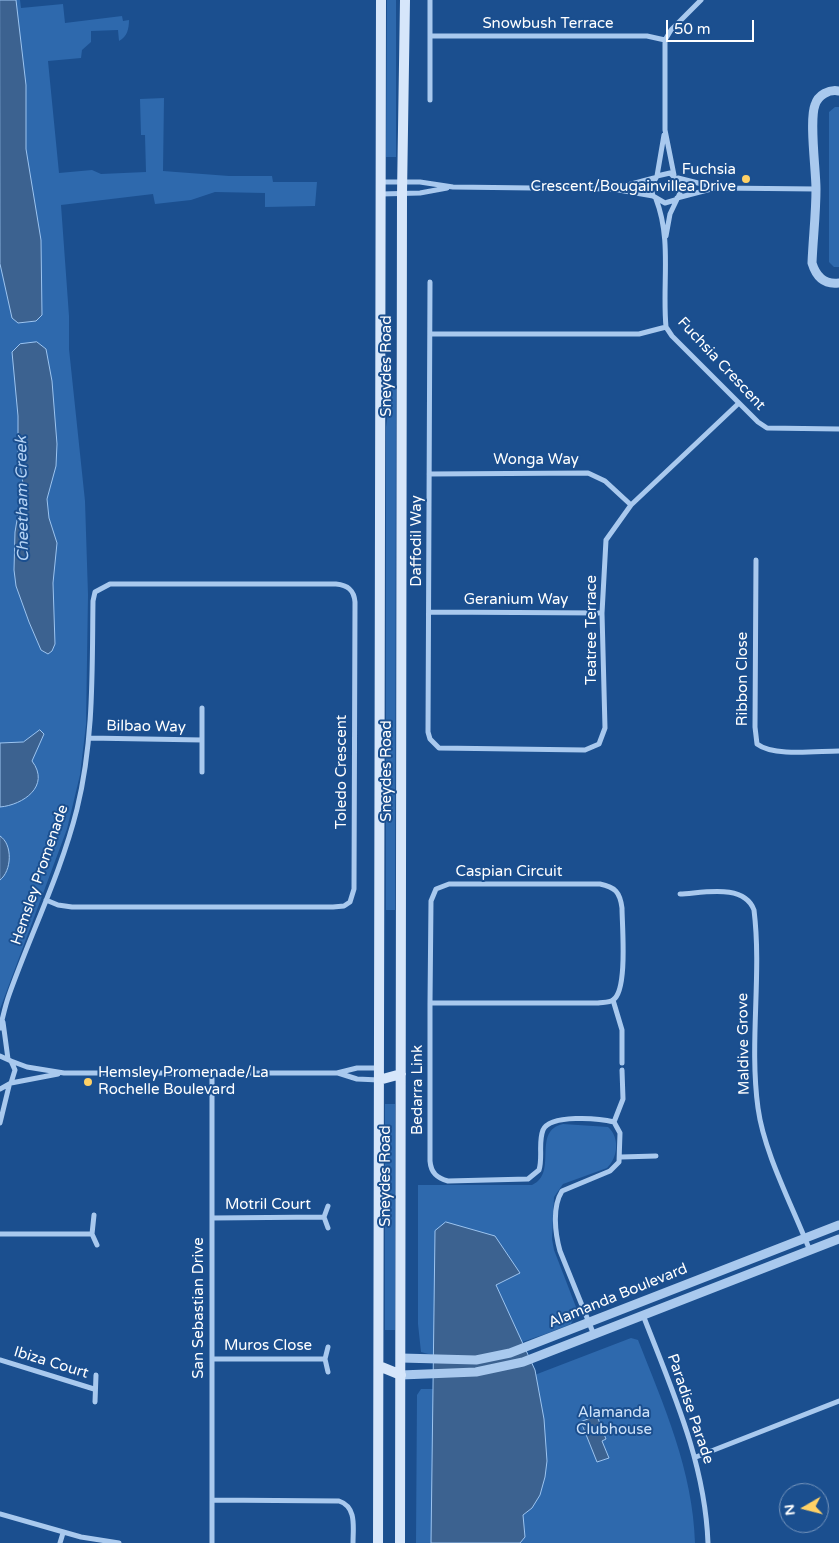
<!DOCTYPE html>
<style>
body{margin:0}
#map{position:relative;width:839px;height:1543px;overflow:hidden;background:#1b4f8f;font-family:"Varela Round",sans-serif}
canvas{display:block}
.north{position:absolute;left:779px;top:1483px;width:50px;height:50px;box-sizing:border-box;background:#1b4f8f;border:1px solid #7695bc;border-radius:50%;rotate:262deg;font-size:14px;font-weight:700;line-height:20px;text-align:center;color:#fff}
.north::after{content:'';display:block;margin:auto;width:18px;height:22px;background:#ffd166;clip-path:polygon(50% 0,100% 100%,50% 72%,0 100%)}
.scale{position:absolute;left:666px;top:20px;width:88px;height:22px;box-sizing:border-box;border:2px solid #fff;border-top:0;padding-left:6px;font-size:15px;line-height:18px;white-space:nowrap;color:#fff;-webkit-text-stroke:4px #1b4f8f;paint-order:stroke}
</style>
<div id="map">
<canvas width="839" height="1543"></canvas>
<div class="north">N</div>
<div class="scale">50 m</div>
</div>
<script>
const c = document.querySelector('canvas').getContext('2d');
c.lineJoin = 'round';
function paint(path, color) {
  c.fillStyle = color;
  c.fill(path, 'evenodd');
}
function strokePath(path, color, width, dash) {
  c.strokeStyle = color;
  c.lineWidth = width;
  c.lineCap = dash ? 'butt' : 'round';
  c.setLineDash(dash || []);
  c.stroke(path);
}
function label(font, color, halo, rows, align = 'center') {
  c.font = font + ' "Varela Round",sans-serif';
  c.lineWidth = 4;
  c.setLineDash([]);
  c.textBaseline = 'middle';
  c.strokeStyle = halo;
  c.fillStyle = color;
  for (const [text, x, y, turn = 0] of rows) {
    c.save();
    c.translate(x, y);
    c.rotate((+turn || 0) * Math.PI / 180);
    c.textAlign = isNaN(turn) ? turn : align;
    if (halo) c.strokeText(text, 0, 0);
    c.fillText(text, 0, 0);
    c.restore();
  }
}
const green = new Path2D(`
 M0 0H20L21 8 63 4 65 23 122 16 123 21 129 20C129 29 127 37 119 41L118 30 91 31V42L82 50 81 58 48 61 59 173 92 170 101 174 146 172 145 135H141L140 99 164 98 163 171 229 176H272L273 182H317L315 206 265 207V193L215 192 191 200 155 204 153 194 61 205 69 316V349L85 501 88 595 86 725 80 775 67 829 0 1009Z
 M387 0H396V157H386Z
 M835 107H839V267H834L829 262V112Z
 M392 385H396L395 910H386V427Z
 M385 1104H395V1330H385Z
 M563 1124 608 1127C620 1137 618 1158 607 1168L563 1184 554 1197 552 1239 554 1250 576 1307V1314L571 1324C531 1340 463 1366 421 1352L418 1324V1185H532C559 1173 531 1131 563 1124Z
 M631 1338 638 1340C664 1406 693 1471 695 1543H416L417 1395 421 1389H462L532 1376Z`);
const water = new Path2D(`
 M0 0H16L26 85V149L41 240 42 315 36 321 18 323 12 318 0 264Z
 M37 342 46 349 52 381 57 444 56 466 47 499 49 518 57 543 53 583 55 644 52 651 48 654 41 650 29 622 16 586 14 570 15 532 23 484 18 451V416L12 352 20 344Z
 M40 730 44 734 32 761C51 786 23 805 0 807V743L23 742Z
 M0 836C13 844 12 871 0 880Z
 M446 1222 495 1236 520 1273 496 1285 535 1370 544 1419 547 1461 545 1477 540 1495 532 1508 523 1515 525 1537 520 1543H431L435 1231Z
 M597 1416 606 1439 602 1441 609 1458 597 1462 581 1422Z`);
const minor = new Path2D(`
 M430 36H647L665 40
 M430 100V0
 M674 175 665 130V40L671 30 701 0
 M657 176 664 135
 M678 178 718 188 816 189
 M381 182H420L453 187 613 189 653 196
 M616 188 654 178
 M381 194 420 193 447 188
 M677 198 715 188
 M656 199C672 240 662 284 666 327L672 336 758 422 767 428 839 429
 M666 236 670 214 680 193V183L670 173 657 176 651 187 653 196 665 203 675 200
 M430 282 428 732 430 739 439 748 585 750 599 744 605 728 602 613 606 540 631 505 739 403
 M430 334H639L666 327
 M429 474 588 473 605 481 631 505
 M756 560 755 727 757 744C774 757 817 751 839 751
 M429 612 602 613
 M89 738 202 740
 M202 772V708
 M449 884H600C615 887 620 892 622 908 622 925 628 991 613 1000 609 1003 602 1002 598 1003H430L431 901 436 889Z
 M680 894C703 893 744 883 754 910 762 975 749 1042 758 1108 764 1153 793 1207 810 1251
 M613 1000 622 1030V1063
 M430 1003V1161C431 1173 437 1178 448 1181L528 1179 539 1170C543 1157 538 1143 543 1130 550 1114 599 1118 614 1122
 M3 1022 8 1059
 M0 1028C3 1017 5 1006 9 995 31 933 61 873 77 809 94 740 92 671 93 601L95 592 110 584H336C348 585 354 590 355 602L354 889 350 902 344 906 333 907H72L58 905 46 900
 M0 1056 11 1061 15 1070 11 1083 0 1089
 M11 1061 27 1067 64 1073H337L357 1068H380
 M338 1073 357 1079 379 1080
 M11 1083 58 1074
 M0 1123 9 1086
 M621 1157 656 1156
 M94 1215 92 1234 97 1245
 M212 1218 324 1217
 M328 1228 324 1217 328 1206
 M0 1234H92
 M643 1315C672 1390 705 1462 708 1543
 M594 1335 560 1251C555 1233 552 1207 562 1191L610 1171 619 1162 620 1133 614 1122 623 1099 622 1070
 M212 1359H325
 M0 1360 94 1389
 M328 1372 325 1359 328 1347
 M95 1402 96 1375
 M696 1457 839 1401
 M212 1500 339 1501C357 1507 353 1527 353 1543
 M0 1514 81 1537 119 1543
 M60 1543 63 1533
 M212 1543V1073`);
const tertiary = new Path2D(`
 M839 91C829 89 818 95 815 105 809 120 816 170 816 189 816 214 813 238 812 263 816 276 824 285 839 283
 M401 1358 476 1360 510 1353 839 1225
 M401 1375 476 1372 523 1362 839 1239`);
const secondary = new Path2D(`
 M379 1080 401 1074
 M379 1366 401 1375
 M378 1543 381 0
 M400 1543 402 194 405 0`);
const markers = [
 [746,179,5,"#ffd166"],
 [88,1082,5,"#ffd166"]
];
const streetNames = [
 ["Snowbush Terrace",548,24],
 ["Fuchsia Crescent",721,364,47],
 ["Sneydes Road",387,366,-90],
 ["Wonga Way",536,460],
 ["Daffodil Way",417,541,-90],
 ["Geranium Way",516,600],
 ["Teatree Terrace",592,630,-90],
 ["Ribbon Close",743,679,-90],
 ["Bilbao Way",146,727,1],
 ["Sneydes Road",387,771,-90],
 ["Toledo Crescent",342,772,-90],
 ["Caspian Circuit",509,872],
 ["Hemsley Promenade",40,875,-71],
 ["Maldive Grove",744,1044,-91],
 ["Bedarra Link",418,1090,-90],
 ["Sneydes Road",386,1176,-90],
 ["Motril Court",268,1205],
 ["Alamanda Boulevard",618,1296,-22],
 ["San Sebastian Drive",199,1308,-90],
 ["Muros Close",268,1346],
 ["Ibiza Court",51,1363,17],
 ["Paradise Parade",690,1409,71]
];
const poiNames = [
 ["Fuchsia",736,170],
 ["Crescent/Bougainvillea Drive",736,187],
 ["Hemsley Promenade/La",98,1073,"left"],
 ["Rochelle Boulevard",98,1090,"left"]
];
const parkNames = [
 ["Alamanda",614,1413],
 ["Clubhouse",614,1430]
];
const waterNames = [
 ["Cheetham Creek",23,499,-91]
];
paint(green, '#2e69ad');
paint(water, '#3c6290');
strokePath(water, '#9cc4f0', 1);
strokePath(minor, '#a9c9ee', 5);
strokePath(tertiary, '#a9c9ee', 9);
strokePath(secondary, '#d6e6fa', 10);
for (const [x, y, r, color] of markers) {
  const dot = new Path2D();
  dot.arc(x, y, r, 0, 2 * Math.PI);
  c.fillStyle = color;
  c.fill(dot);
  strokePath(dot, '#1b4f8f', 2);
}
label('15px', '#fff', '#1b4f8f', streetNames);
label('15px', '#fff', '#1b4f8f', poiNames, 'right');
label('15px', '#cfe3fa', '#1b4f8f', parkNames);
label('italic 16px', '#b5d3f5', '#1b4f8f', waterNames);
</script>
